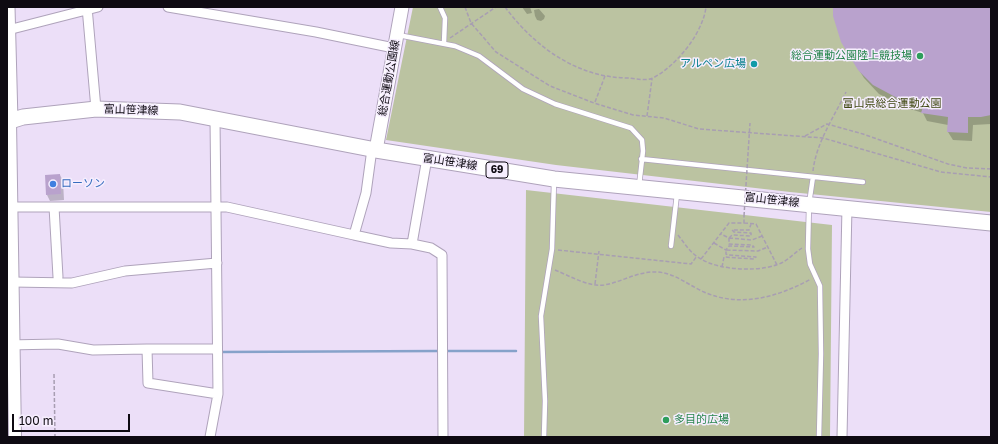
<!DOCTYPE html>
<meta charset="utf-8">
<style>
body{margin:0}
#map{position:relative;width:998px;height:444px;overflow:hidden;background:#ecdff8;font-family:"Golos Text",sans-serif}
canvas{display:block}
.frame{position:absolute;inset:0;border:8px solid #0e0a12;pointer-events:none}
.scale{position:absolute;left:12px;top:414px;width:118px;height:18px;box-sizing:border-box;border:2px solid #0e0a12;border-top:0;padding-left:5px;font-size:12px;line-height:14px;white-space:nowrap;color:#0e0a12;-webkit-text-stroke:3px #f6eefe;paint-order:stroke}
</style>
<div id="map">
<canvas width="998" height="444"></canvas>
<div class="frame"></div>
<div class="scale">100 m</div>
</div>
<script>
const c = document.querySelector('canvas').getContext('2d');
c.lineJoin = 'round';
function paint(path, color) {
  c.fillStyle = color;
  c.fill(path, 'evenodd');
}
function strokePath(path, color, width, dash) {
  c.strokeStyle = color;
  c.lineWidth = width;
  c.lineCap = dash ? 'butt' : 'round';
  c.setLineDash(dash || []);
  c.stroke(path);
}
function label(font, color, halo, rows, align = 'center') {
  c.font = font + ' "Golos Text","Noto Sans JP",sans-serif';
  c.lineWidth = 3;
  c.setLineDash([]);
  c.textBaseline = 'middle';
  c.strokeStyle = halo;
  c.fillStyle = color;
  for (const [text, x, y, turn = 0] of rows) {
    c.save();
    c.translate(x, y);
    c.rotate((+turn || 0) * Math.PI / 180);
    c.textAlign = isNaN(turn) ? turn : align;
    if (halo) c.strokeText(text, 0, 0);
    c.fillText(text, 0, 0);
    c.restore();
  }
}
const green = new Path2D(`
 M413 7H991V212L790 192 556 165 386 140Z
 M526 190 832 225 830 437H524Z`);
const shadow = new Path2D(`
 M522 7H530L532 13 527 14Z
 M834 7H991V124L973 125 972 141 953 140 948 132V125L927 121 923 113 907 108 879 94 864 78 847 51Z
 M539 9 545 16 544 19 541 21 537 20 535 16 534 10Z
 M60 175 63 181 64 200 50 201 47 195Z`);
const stream = new Path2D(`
 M445 351H516
 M219 352 440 351`);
const building = new Path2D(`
 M833 7H991V115L981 117H968V133L947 132 948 117 921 113 923 107 901 100 873 85 858 70 841 42 833 16Z
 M60 174 61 194 46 195 45 175Z`);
const path = new Path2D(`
 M465 7 471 23 496 52 550 86 594 103 633 115 664 118 699 129 823 138 941 172 991 177
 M505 7C535 47 577 78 629 78 636 79 647 81 653 78 664 72 673 64 681 55 692 43 704 24 706 7
 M450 38 496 7
 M595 102 605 76
 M647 116 652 79
 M805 136 827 124 863 134 948 164 967 168 991 169
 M813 171C816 143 834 117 846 92
 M744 223 756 224 777 265
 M678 235C685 244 691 254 701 259 720 271 766 273 785 261 791 257 796 252 802 248
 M729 238 732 235 751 236V233L734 232 732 230H749L751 224
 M729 238 752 240 762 236
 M714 243 726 250 729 246 754 247 752 245 729 244V238L721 234
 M558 250 691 264 697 256
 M701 259 729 223H744V216
 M722 267 724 257 754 259 756 257 728 255 726 254V250L758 251 768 247
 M555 270C570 276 588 287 604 285 622 282 638 271 657 272 675 273 688 285 704 292 740 308 778 297 811 279
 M595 284 599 251
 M54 374 55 437`);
const service = new Path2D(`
 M440 7 445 18 444 43
 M398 35 455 46 479 56 523 89 555 104 631 128 642 140 643 151 639 186
 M641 159 863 182
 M813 177 809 204 808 249 810 264 820 286 821 354 819 437
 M671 246 677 194
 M544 437 545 401 541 316 552 249 554 181`);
const minor = new Path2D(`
 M87 7 96 109
 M168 7 316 32 394 48
 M8 30 98 7
 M372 149 366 193 354 235 391 243 412 244
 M427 158 412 244 431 248 442 255 443 437
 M10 207H227L354 235
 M54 207 58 277
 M12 282 72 283 125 271 217 263
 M7 345 58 344 93 350 147 349
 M217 349H147L148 383 218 394
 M210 437 218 394 215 119
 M842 437 847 207`);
const tertiary = new Path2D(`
 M10 121 15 437`);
const secondary = new Path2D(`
 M376 150 402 7`);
const primary = new Path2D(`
 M7 7 10 121
 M7 122 23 117 96 109 180 112 376 150 554 179 991 223`);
const pathBridge = new Path2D(`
 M744 216 750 123`);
const markers = [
 [920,56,4,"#2e9e5b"],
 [754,64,4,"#0f9aa8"],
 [53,184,4,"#3f7fe0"],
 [666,420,4,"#2e9e5b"]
];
const shields = [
 [497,170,22]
];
const shieldNames = [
 ["69",497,170]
];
const leisureNames = [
 ["総合運動公園陸上競技場",912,56],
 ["多目的広場",674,420,"left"]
];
const cultureNames = [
 ["アルペン広場",746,64]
];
const streetNames = [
 ["総合運動公園線",389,78,-80],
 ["富山笹津線",131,110,2],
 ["富山笹津線",450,162,9],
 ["富山笹津線",772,200,6]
];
const parkNames = [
 ["富山県総合運動公園",892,104]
];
const shopNames = [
 ["ローソン",61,184]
];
paint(green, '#bbc3a1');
paint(shadow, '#0003');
strokePath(stream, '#86a2ca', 2.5);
paint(building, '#b9a2cd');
strokePath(service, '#afa3bb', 6);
strokePath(minor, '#afa3bb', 11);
strokePath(tertiary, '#afa3bb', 14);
strokePath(secondary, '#afa3bb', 15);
strokePath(primary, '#afa3bb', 17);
strokePath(path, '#a89eb2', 1.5, [4, 2]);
strokePath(service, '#fff', 4.5);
strokePath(minor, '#fff', 9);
strokePath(tertiary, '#fff', 12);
strokePath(secondary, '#fff', 13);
strokePath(primary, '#fff', 15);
strokePath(pathBridge, '#a89eb2', 1.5, [4, 2]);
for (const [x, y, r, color] of markers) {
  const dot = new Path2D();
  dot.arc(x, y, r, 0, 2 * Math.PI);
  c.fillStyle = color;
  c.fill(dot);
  strokePath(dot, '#f6eefe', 1.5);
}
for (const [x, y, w] of shields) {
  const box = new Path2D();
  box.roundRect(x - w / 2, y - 8, w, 16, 3);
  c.fillStyle = '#f6eefe';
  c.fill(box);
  strokePath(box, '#0e0a12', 1);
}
label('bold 10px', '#0e0a12', null, shieldNames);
label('11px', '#27864d', '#f6eefe', leisureNames, 'right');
label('11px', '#0d838f', '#f6eefe', cultureNames, 'right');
label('11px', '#0e0a12', '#f6eefe', streetNames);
label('11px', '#404913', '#f6eefe', parkNames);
label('11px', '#366cbe', '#f6eefe', shopNames, 'left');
</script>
